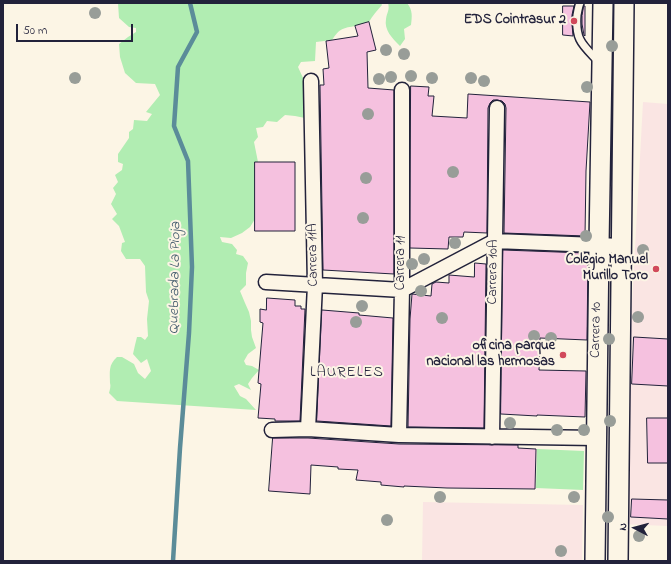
<!DOCTYPE html>
<style>
body{margin:0}
#map{position:relative;width:671px;height:564px;overflow:hidden;background:#fcf5e5;font-family:"Indie Flower",sans-serif}
canvas{display:block}
.frame{position:absolute;inset:0;border:4px solid #22223b;pointer-events:none}
.north{position:absolute;left:615px;top:508px;width:40px;height:40px;-webkit-text-stroke:3px #fcf5e5;paint-order:stroke;rotate:276deg;font-size:11px;font-weight:700;line-height:16px;text-align:center;color:#22223b}
.north::after{content:'';display:block;margin:auto;width:14px;height:18px;background:#22223b;clip-path:polygon(50% 0,100% 100%,50% 72%,0 100%)}
.scale{position:absolute;left:16px;top:24px;width:117px;height:18px;box-sizing:border-box;border:2px solid #22223b;border-top:0;padding-left:5px;font-size:12px;line-height:14px;white-space:nowrap;color:#22223b;-webkit-text-stroke:3px #fcf5e5;paint-order:stroke}
</style>
<div id="map">
<canvas width="671" height="564"></canvas>
<div class="frame"></div>
<div class="north">N</div>
<div class="scale">50 m</div>
</div>
<script>
const c = document.querySelector('canvas').getContext('2d');
c.lineJoin = 'round';
function paint(path, color) {
  c.fillStyle = color;
  c.fill(path, 'evenodd');
}
function strokePath(path, color, width, dash) {
  c.strokeStyle = color;
  c.lineWidth = width;
  c.lineCap = dash ? 'butt' : 'round';
  c.setLineDash(dash || []);
  c.stroke(path);
}
function label(font, color, halo, rows, align = 'center') {
  c.font = font + ' "Indie Flower",sans-serif';
  c.lineWidth = 4;
  c.setLineDash([]);
  c.textBaseline = 'middle';
  c.strokeStyle = halo;
  c.fillStyle = color;
  for (const [text, x, y, turn = 0] of rows) {
    c.save();
    c.translate(x, y);
    c.rotate((+turn || 0) * Math.PI / 180);
    c.textAlign = isNaN(turn) ? turn : align;
    if (halo) c.strokeText(text, 0, 0);
    c.fillText(text, 0, 0);
    c.restore();
  }
}
const built = new Path2D(`
 M643 102 668 104V526L620 524Z
 M423 502 583 505 582 561H422Z`);
const green = new Path2D(`
 M118 3H381L382 5C377 11 372 16 369 22 365 24 360 25 356 26 343 28 340 28 332 40L316 42 315 61 301 62 298 67 304 80 305 118 295 116 285 115 277 122 267 121 263 127 256 128 258 137 254 142 258 162 255 219 250 227 242 233 231 238 220 237 222 242 232 244 237 250 236 254 243 256 248 263 246 273V285L240 291 245 303 249 312 251 321V330L252 337 256 348 248 354 244 361 246 365 252 366 259 370 252 378 248 384 251 390 239 384 234 386 240 396 246 399 256 410 117 401 109 393C110 389 111 386 110 383 110 372 108 365 117 357H122L134 364 138 373 145 379 151 371 147 359 141 363 133 354 135 345 137 337H141L145 340 148 336 147 319 149 301 146 292 145 266 140 259H126L121 251 122 243 125 242 119 226 112 219 117 214 111 204 116 194 113 188 118 182 115 175 122 170 123 164 118 162V154L129 138V132L133 129 134 120 147 121 152 114 146 112 160 95 155 84 136 83 125 73 120 57 119 44 128 37 136 32V28L129 27 119 18Z
 M388 3H407C413 10 412 17 411 25L404 29 405 39 400 46C392 38 384 30 386 19 387 12 390 10 388 3Z
 M537 449 584 451 583 490 536 488Z`);
const stream = new Path2D(`
 M173 561 180 448 189 333 192 267 188 161 174 126 178 67 197 32 190 3`);
const building = new Path2D(`
 M563 6H574L572 15V24L573 36 563 35Z
 M584 6H585V36L584 35 582 24V16Z
 M369 22 376 50 367 52 368 88 394 90V274L323 270 320 85H324L323 69 329 68 326 41 358 36 355 26Z
 M411 86 429 87 428 96H434L432 116 467 118 468 94 590 102 586 171 585 236 504 233 506 108 505 104 502 101 497 100H493L490 103 488 108 487 233 464 232 463 237H449L448 249 410 248Z
 M255 162H295V231H255Z
 M503 250 585 253V256H588L587 340 540 338 539 370 586 371 585 417 537 415V416L501 414Z
 M475 263 486 264 484 428 408 427 410 319 412 294 431 296 432 284 436 282 449 283V275L474 277Z
 M267 298 295 300V306H301V309H305L300 421H275V419L258 418 261 384 258 383 263 323 260 322V309L266 310Z
 M322 310 359 313V315L393 318 391 426 317 421Z
 M634 337 668 339V386L632 384Z
 M647 418H668V463H648Z
 M273 438H308L399 444 518 445V448L536 449 535 489 447 488 404 486V487L381 485V482L356 480 358 470 338 469V467L311 465 310 494 269 491Z
 M632 499 668 500V519L631 517Z`);
const lane = new Path2D(`
 M580 3C578 7 578 11 577 15 575 41 583 45 599 62`);
const street = new Path2D(`
 M266 282 402 290 495 241 622 246
 M308 429 315 285 311 81
 M272 430 308 429 399 435 596 438
 M399 435 402 290V90
 M492 437 497 108`);
const secondary = new Path2D(`
 M595 561 599 245 603 3
 M618 561 624 3`);
const trees = [
 [95,13],
 [612,46],
 [386,50],
 [404,54],
 [411,76],
 [391,77],
 [75,78],
 [432,78],
 [471,78],
 [379,79],
 [484,81],
 [587,87],
 [368,114],
 [453,172],
 [366,178],
 [363,218],
 [586,236],
 [455,243],
 [643,250],
 [424,259],
 [412,264],
 [421,291],
 [362,306],
 [638,317],
 [442,318],
 [356,322],
 [534,336],
 [551,338],
 [609,339],
 [610,421],
 [510,423],
 [557,430],
 [584,430],
 [440,497],
 [574,497],
 [608,517],
 [387,520],
 [639,536],
 [561,551]
];
const markers = [
 [574,21,4,"#d1495b"],
 [656,269,4,"#d1495b"],
 [563,355,4,"#d1495b"]
];
const poiNames = [
 ["EDS Cointrasur 2",566,21],
 ["Colegio Manuel",648,261],
 ["Murillo Toro",648,277],
 ["oficina parque",555,347],
 ["nacional las hermosas",555,363]
];
const streetNames = [
 ["Carrera 11A",314,255,-91],
 ["Carrera 11",402,263,-90],
 ["Carrera 10A",494,272,-89],
 ["Carrera 10",597,330,-89]
];
const waterNames = [
 ["Quebrada La Pioja",176,278,-89]
];
const neighbourhoodNames = [
 ["LAURELES",347,374]
];
paint(built, '#fae5e3');
paint(green, '#b1edb2');
strokePath(stream, '#5b8c99', 4.5);
paint(building, '#f5c1df');
strokePath(building, '#22223b', 1);
strokePath(lane, '#22223b', 10);
strokePath(street, '#22223b', 17);
strokePath(secondary, '#22223b', 22);
strokePath(lane, '#fcf5e5', 7);
strokePath(street, '#fcf5e5', 14);
strokePath(secondary, '#fcf5e5', 19);
c.fillStyle = '#989d98';
for (const [x, y] of trees) {
  c.beginPath();
  c.arc(x, y, 6, 0, 2 * Math.PI);
  c.fill();
}
for (const [x, y, r, color] of markers) {
  const dot = new Path2D();
  dot.arc(x, y, r, 0, 2 * Math.PI);
  c.fillStyle = color;
  c.fill(dot);
  strokePath(dot, '#fcf5e5', 1.5);
}
label('bold 14px', '#22223b', '#fcf5e5', poiNames, 'right');
label('14px', '#22223b', '#fcf5e5', streetNames);
label('italic 15px', '#3e576a', '#fcf5e5', waterNames);
c.letterSpacing = '1px';
label('15px', '#22223b', '#fcf5e5', neighbourhoodNames);
c.letterSpacing = '0px';
</script>
